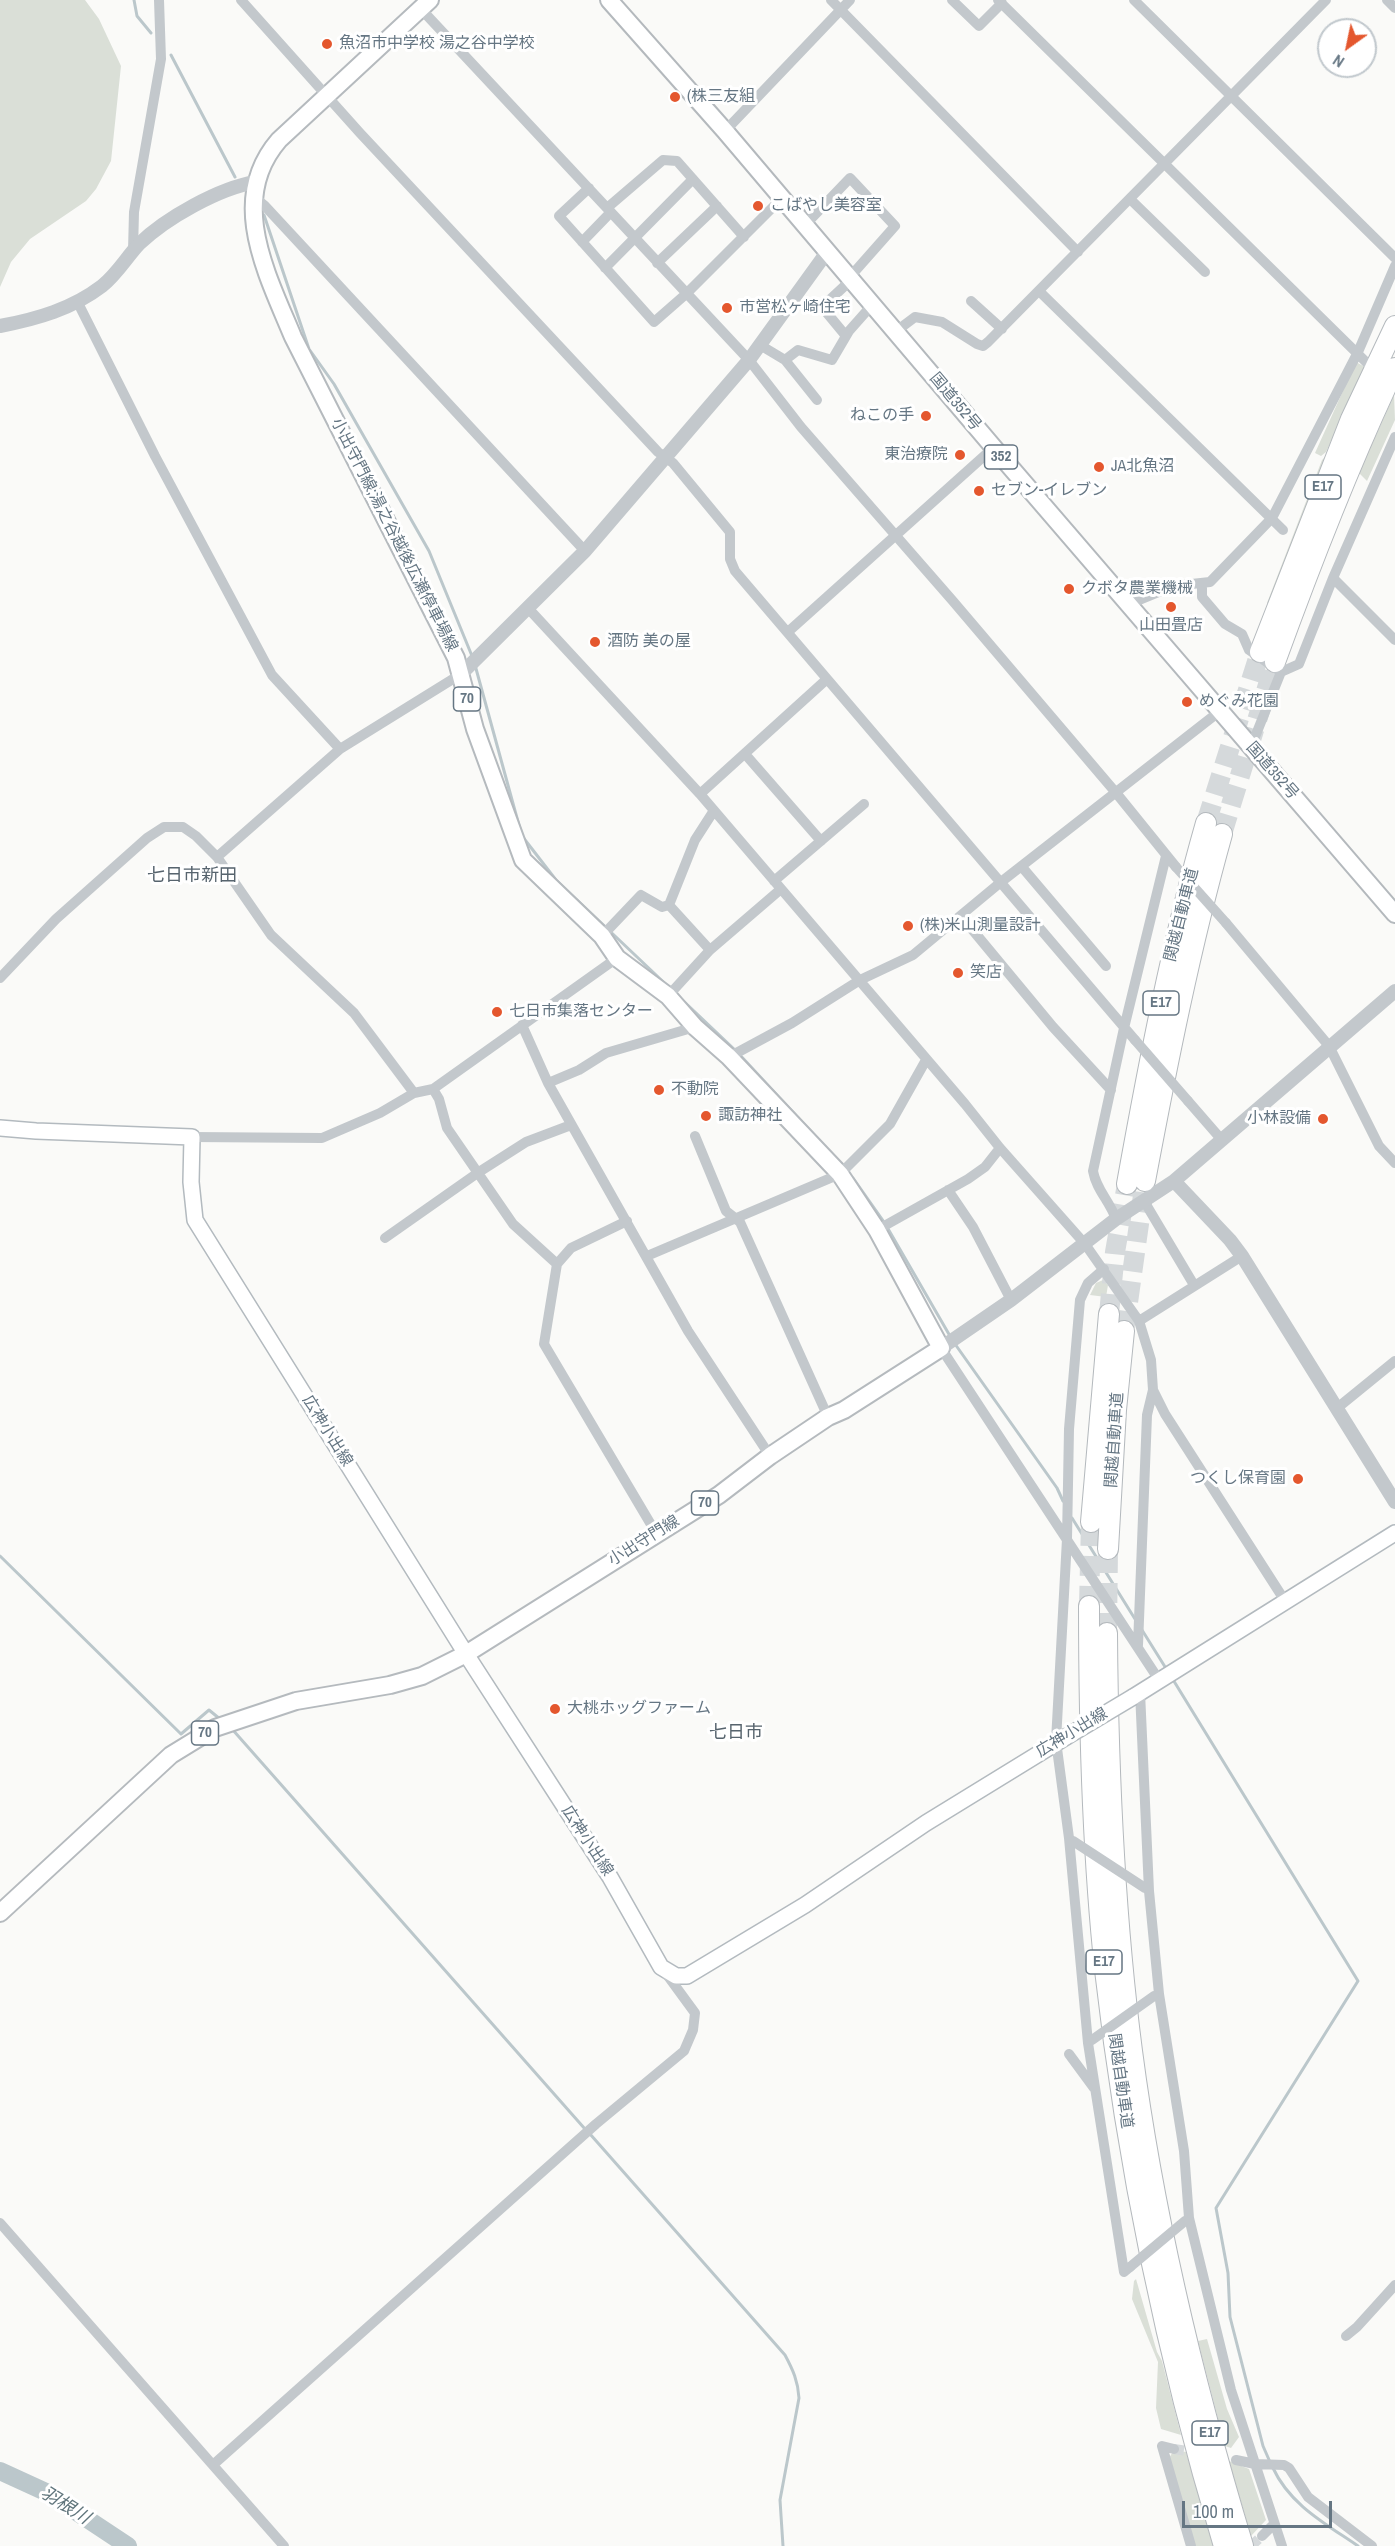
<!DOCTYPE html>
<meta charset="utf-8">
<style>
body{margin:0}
#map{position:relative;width:1395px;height:2546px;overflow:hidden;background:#fafaf8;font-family:"Archivo Narrow",sans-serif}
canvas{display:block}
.north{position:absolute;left:1317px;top:18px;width:60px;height:60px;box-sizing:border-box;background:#fff;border:2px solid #c1c8cd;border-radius:50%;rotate:213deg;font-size:16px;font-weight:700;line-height:24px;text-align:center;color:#657683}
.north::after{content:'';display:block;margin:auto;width:21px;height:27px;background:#e4572e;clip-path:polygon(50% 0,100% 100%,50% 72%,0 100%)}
.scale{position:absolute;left:1182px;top:2501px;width:150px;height:27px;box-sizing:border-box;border:3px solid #657683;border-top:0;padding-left:8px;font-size:18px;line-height:21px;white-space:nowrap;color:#657683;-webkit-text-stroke:4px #fff;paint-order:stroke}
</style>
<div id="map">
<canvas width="1395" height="2546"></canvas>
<div class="north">N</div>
<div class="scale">100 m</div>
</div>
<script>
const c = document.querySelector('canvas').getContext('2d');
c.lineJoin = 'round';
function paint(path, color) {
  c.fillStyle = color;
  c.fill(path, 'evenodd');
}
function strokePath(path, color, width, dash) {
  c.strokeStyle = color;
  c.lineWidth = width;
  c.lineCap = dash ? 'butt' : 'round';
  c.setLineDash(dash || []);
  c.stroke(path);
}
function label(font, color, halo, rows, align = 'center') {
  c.font = font + ' "Archivo Narrow","Noto Sans JP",sans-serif';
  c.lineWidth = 6;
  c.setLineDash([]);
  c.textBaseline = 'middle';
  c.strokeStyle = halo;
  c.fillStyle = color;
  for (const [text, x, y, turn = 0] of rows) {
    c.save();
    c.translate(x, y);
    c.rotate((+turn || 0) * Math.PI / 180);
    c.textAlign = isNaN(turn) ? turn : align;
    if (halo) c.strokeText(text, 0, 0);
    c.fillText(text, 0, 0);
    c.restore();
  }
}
const green = new Path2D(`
 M0 0H85L99 19 121 66 111 161 96 189 86 201 30 239 11 262 0 287Z
 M1356 362 1365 367 1326 452 1321 456 1315 453Z
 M1394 395 1395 420 1367 481 1359 473Z
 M1327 455 1271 604 1267 603 1322 460Z
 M1103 1280 1108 1285 1106 1297 1090 1295 1096 1283Z
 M1136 2279 1157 2352 1162 2361 1181 2435 1161 2429 1156 2408 1158 2362 1132 2299 1134 2281Z
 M1207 2339 1227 2409 1239 2437 1231 2448 1225 2446 1198 2341Z
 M1174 2450 1186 2452 1213 2546H1193L1169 2458Z
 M1229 2461 1249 2469 1266 2520 1251 2536Z`);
const stream = new Path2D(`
 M134 0 137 16 151 33
 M171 55 235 177
 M264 215 309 349 334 384 429 551 472 656
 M475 665 520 829
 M522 836 556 880 735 1050
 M739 1054 841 1164
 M853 1178 884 1222
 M887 1227 950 1336
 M955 1344 1057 1488 1063 1501
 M1072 1518 1135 1619
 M0 1556 181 1734 209 1710 220 1719
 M1142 1630 1167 1670
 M1172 1678 1358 1981 1216 2208 1228 2273 1230 2317 1263 2446 1270 2462
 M232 1729 585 2129
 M590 2134 785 2355C793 2370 798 2381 799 2398L780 2500 783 2546
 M1273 2468C1290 2505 1326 2524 1358 2546`);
const river = new Path2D(`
 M0 2471 48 2493 128 2546`);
const minorTunnel = new Path2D(`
 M1174 2449 1201 2453
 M1251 2546 1262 2536`);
const motorwayTunnel = new Path2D(`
 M1206 823 1260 652
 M1222 834 1275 662
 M1109 1314 1115 1252 1127 1184
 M1124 1331 1145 1181
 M1089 1606 1091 1522
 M1107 1633 1108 1549`);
const minor = new Path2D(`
 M241 0 360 133 658 452 673 463 730 532V559L735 571 1135 1040
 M831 0 1078 252
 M952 0 979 26 1002 3
 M998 0 1367 363
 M1134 0 1395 258
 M1387 0 1395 8
 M421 9 749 360 801 427 952 600 1117 794 1176 867
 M725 131 850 0
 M589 188 559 216 654 322 686 294 782 198
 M1130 199 1205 272
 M253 200H258L264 205 585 551
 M607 208 663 160 677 161 744 237
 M805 225 850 178 895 226 849 278
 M582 242 611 212
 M133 251 134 212 161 59 159 0
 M657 263 717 206
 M605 268 693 179
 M1039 291 1283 530
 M77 301 155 456 272 675 340 749
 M971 301 1002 329
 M895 332 915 317 942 322 977 344 983 346 988 342 1326 0
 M846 336 822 307 851 280
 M760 345 785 360 798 350 832 360 849 331 872 305
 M785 360 817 400
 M1333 578 1395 640
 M1202 584V597L1225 624 1242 634 1249 650 1281 672 1299 664 1333 578 1395 437
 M1129 604 1173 586 1210 582 1272 518 1358 352 1395 266
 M527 607 700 794 965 1104 1000 1148 1085 1244 1139 1321 1151 1360 1153 1390 1165 1414 1285 1601
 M789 631 993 448
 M1251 747 1281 672
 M745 754 821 841
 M700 794 827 679
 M217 857 340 749 461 674
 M1022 867 1106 966
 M774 881 864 804
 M961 916 1053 1027 1111 1090
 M1226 923 1329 1046 1379 1146 1395 1163
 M602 936 641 895 662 907 669 905
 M710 950 669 905 695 840 713 812
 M0 978 56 919 147 838 164 827H183L196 836 217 857 271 935 354 1013 414 1093
 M668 996 710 950 781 889
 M522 1025 548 1083 688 1331 770 1456
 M729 1057 792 1023 860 980 913 955 1001 882 1220 711
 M548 1083 579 1070 606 1053 695 1027
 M433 1089 439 1099 447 1128 513 1224 557 1264
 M1188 1101 1221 1139
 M695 1136 726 1211 740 1222 828 1417
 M192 1137 322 1138 380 1113 414 1093 433 1089 617 958
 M948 1190 973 1227 1011 1300
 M1144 1201 1194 1285
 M1116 1219C1110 1202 1096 1189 1093 1171L1124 1028 1166 856
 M627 1221 571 1248 557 1264 544 1344 656 1533
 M877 1230 968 1179 985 1167 1000 1148
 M385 1238 479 1172 526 1142 571 1125
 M647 1256 840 1174 890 1124 926 1060
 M1104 1269 1088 1283 1080 1300 1069 1429 1067 1539 1056 1741 1069 1838 1088 2043 1124 2272 1130 2267
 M1139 1321 1242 1256
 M941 1348 1159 1680
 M1336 1409 1395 1361
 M1138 1645 1147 1415 1153 1390
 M1140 1692 1149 1891 1159 1994 1184 2151 1189 2218 1231 2390 1282 2546
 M1069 2054 1094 2088
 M0 2223 284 2546
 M1346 2336 1357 2327 1395 2285
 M1174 2449 1162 2446 1191 2546
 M1236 2460 1255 2464 1284 2465 1289 2468 1308 2497 1372 2546
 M214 2464 596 2124 684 2051 693 2030 695 2013 665 1972
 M1262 2536 1274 2524`);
const tertiary = new Path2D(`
 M0 326C37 319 72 309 102 286 117 274 126 258 139 244 166 218 219 188 256 182
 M461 674 585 551 749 360 827 252
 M1174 1181 1230 1240 1242 1256 1395 1502
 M941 1348 1011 1300 1116 1219 1174 1181 1395 991`);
const secondary = new Path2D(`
 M0 1128 36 1131 192 1137 191 1182 195 1220 466 1654 610 1877 661 1967 676 1976H687L805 1905 926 1823 1066 1737
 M1133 1697 1395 1533`);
const primary = new Path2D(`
 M0 1913 171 1755 215 1728 296 1701 390 1685 422 1676 466 1654 719 1495 770 1456 828 1417 844 1410 941 1348 877 1230 840 1174 729 1057 695 1027 668 996 617 958 602 936 523 860 475 729 456 658 293 337C267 274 227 200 279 140L430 0`);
const trunk = new Path2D(`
 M609 0 725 131 1000 455 1395 914`);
const motorway = new Path2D(`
 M1260 652 1351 419 1395 326
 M1275 662C1311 563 1349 464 1395 368
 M1145 1181C1167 1064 1190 948 1222 834
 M1127 1184C1149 1062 1172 942 1206 823
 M1091 1522 1109 1314
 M1108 1549 1116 1410 1124 1331
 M1089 1606C1089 1728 1092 1849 1105 1970 1127 2165 1167 2358 1224 2546
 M1107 1633C1108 1773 1114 1912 1132 2051 1154 2219 1194 2384 1243 2546`);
const minorBridge = new Path2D(`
 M1176 867 1226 923
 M1135 1040 1188 1101
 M1073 1841 1145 1888
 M1092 2040 1154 1996
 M1130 2267 1185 2221`);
const secondaryBridge = new Path2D(`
 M1066 1737 1133 1697`);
const markers = [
 [327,44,6,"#e4572e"],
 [675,97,6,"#e4572e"],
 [758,206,6,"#e4572e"],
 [727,308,6,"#e4572e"],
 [926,416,6,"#e4572e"],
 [960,455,6,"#e4572e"],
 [1099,467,6,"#e4572e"],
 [979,491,6,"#e4572e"],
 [1069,589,6,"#e4572e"],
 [1171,607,6,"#e4572e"],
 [595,642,6,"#e4572e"],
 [1187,702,6,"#e4572e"],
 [908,926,6,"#e4572e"],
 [958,973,6,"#e4572e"],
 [497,1012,6,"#e4572e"],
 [659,1090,6,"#e4572e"],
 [706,1116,6,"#e4572e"],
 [1323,1119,6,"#e4572e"],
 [1298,1479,6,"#e4572e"],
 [555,1709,6,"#e4572e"]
];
const shields = [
 [1001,457,33],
 [1323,487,36],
 [467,699,27],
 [1161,1003,36],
 [705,1503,27],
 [205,1733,27],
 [1104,1962,36],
 [1210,2433,36]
];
const shieldNames = [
 ["352",1001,457],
 ["E17",1323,487],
 ["70",467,699],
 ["E17",1161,1003],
 ["70",705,1503],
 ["70",205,1733],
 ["E17",1104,1962],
 ["E17",1210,2433]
];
const poiNames = [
 ["魚沼市中学校 湯之谷中学校",339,44],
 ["(株三友組",687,97],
 ["こばやし美容室",770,206],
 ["市営松ヶ崎住宅",739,308],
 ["ねこの手",914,416,"right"],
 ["東治療院",948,455,"right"],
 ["JA北魚沼",1111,467],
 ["セブン-イレブン",991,491],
 ["クボタ農業機械",1081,589],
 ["山田畳店",1171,626,"center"],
 ["酒防 美の屋",607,642],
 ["めぐみ花園",1199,702],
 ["(株)米山測量設計",920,926],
 ["笑店",970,973],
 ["七日市集落センター",509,1012],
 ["不動院",671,1090],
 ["諏訪神社",718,1116],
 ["小林設備",1311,1119,"right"],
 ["つくし保育園",1286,1479,"right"],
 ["大桃ホッグファーム",567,1709]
];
const streetNames = [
 ["国道352号",955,402,50],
 ["小出守門線;湯之谷越後広瀬停車場線",394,535,63],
 ["国道352号",1272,771,49],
 ["関越自動車道",1182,915,-76],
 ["広神小出線",327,1431,58],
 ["関越自動車道",1115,1440,-86],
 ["小出守門線",644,1541,-32],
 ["広神小出線",1072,1733,-31],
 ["広神小出線",587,1841,57],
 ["関越自動車道",1120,2081,82]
];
const neighbourhoodNames = [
 ["七日市新田",192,876],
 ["七日市",736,1733]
];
const waterNames = [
 ["羽根川",65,2506,32]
];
paint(green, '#dadfd7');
strokePath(stream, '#bbc7cb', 3);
strokePath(river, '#bbc7cb', 18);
strokePath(minorTunnel, '#d5d9db', 10, [10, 5]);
strokePath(motorwayTunnel, '#d5d9db', 20, [20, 10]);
strokePath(secondary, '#b3babf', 18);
strokePath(primary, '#b5babe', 20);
strokePath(trunk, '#b4b9bd', 20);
strokePath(motorway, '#b4b9bd', 22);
strokePath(minor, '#c3c8cc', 10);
strokePath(tertiary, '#c3c8cc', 14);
strokePath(secondary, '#fff', 15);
strokePath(primary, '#fff', 16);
strokePath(trunk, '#fff', 16);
strokePath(motorway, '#fff', 20);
strokePath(secondaryBridge, '#b3babf', 18, []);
strokePath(minorBridge, '#c3c8cc', 10);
strokePath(secondaryBridge, '#fff', 15);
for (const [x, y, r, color] of markers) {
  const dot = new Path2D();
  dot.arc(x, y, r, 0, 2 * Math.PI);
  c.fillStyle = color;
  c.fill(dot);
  strokePath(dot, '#fff', 2);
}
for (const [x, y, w] of shields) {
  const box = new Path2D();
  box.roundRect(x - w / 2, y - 12, w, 24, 4.5);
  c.fillStyle = '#fff';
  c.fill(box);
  strokePath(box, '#657683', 1.5);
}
label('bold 15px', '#657683', null, shieldNames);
label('16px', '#657683', '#fff', poiNames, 'left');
label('16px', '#657683', '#fff', streetNames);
label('18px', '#57646e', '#fff', neighbourhoodNames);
label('italic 18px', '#60757c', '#fff', waterNames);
</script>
